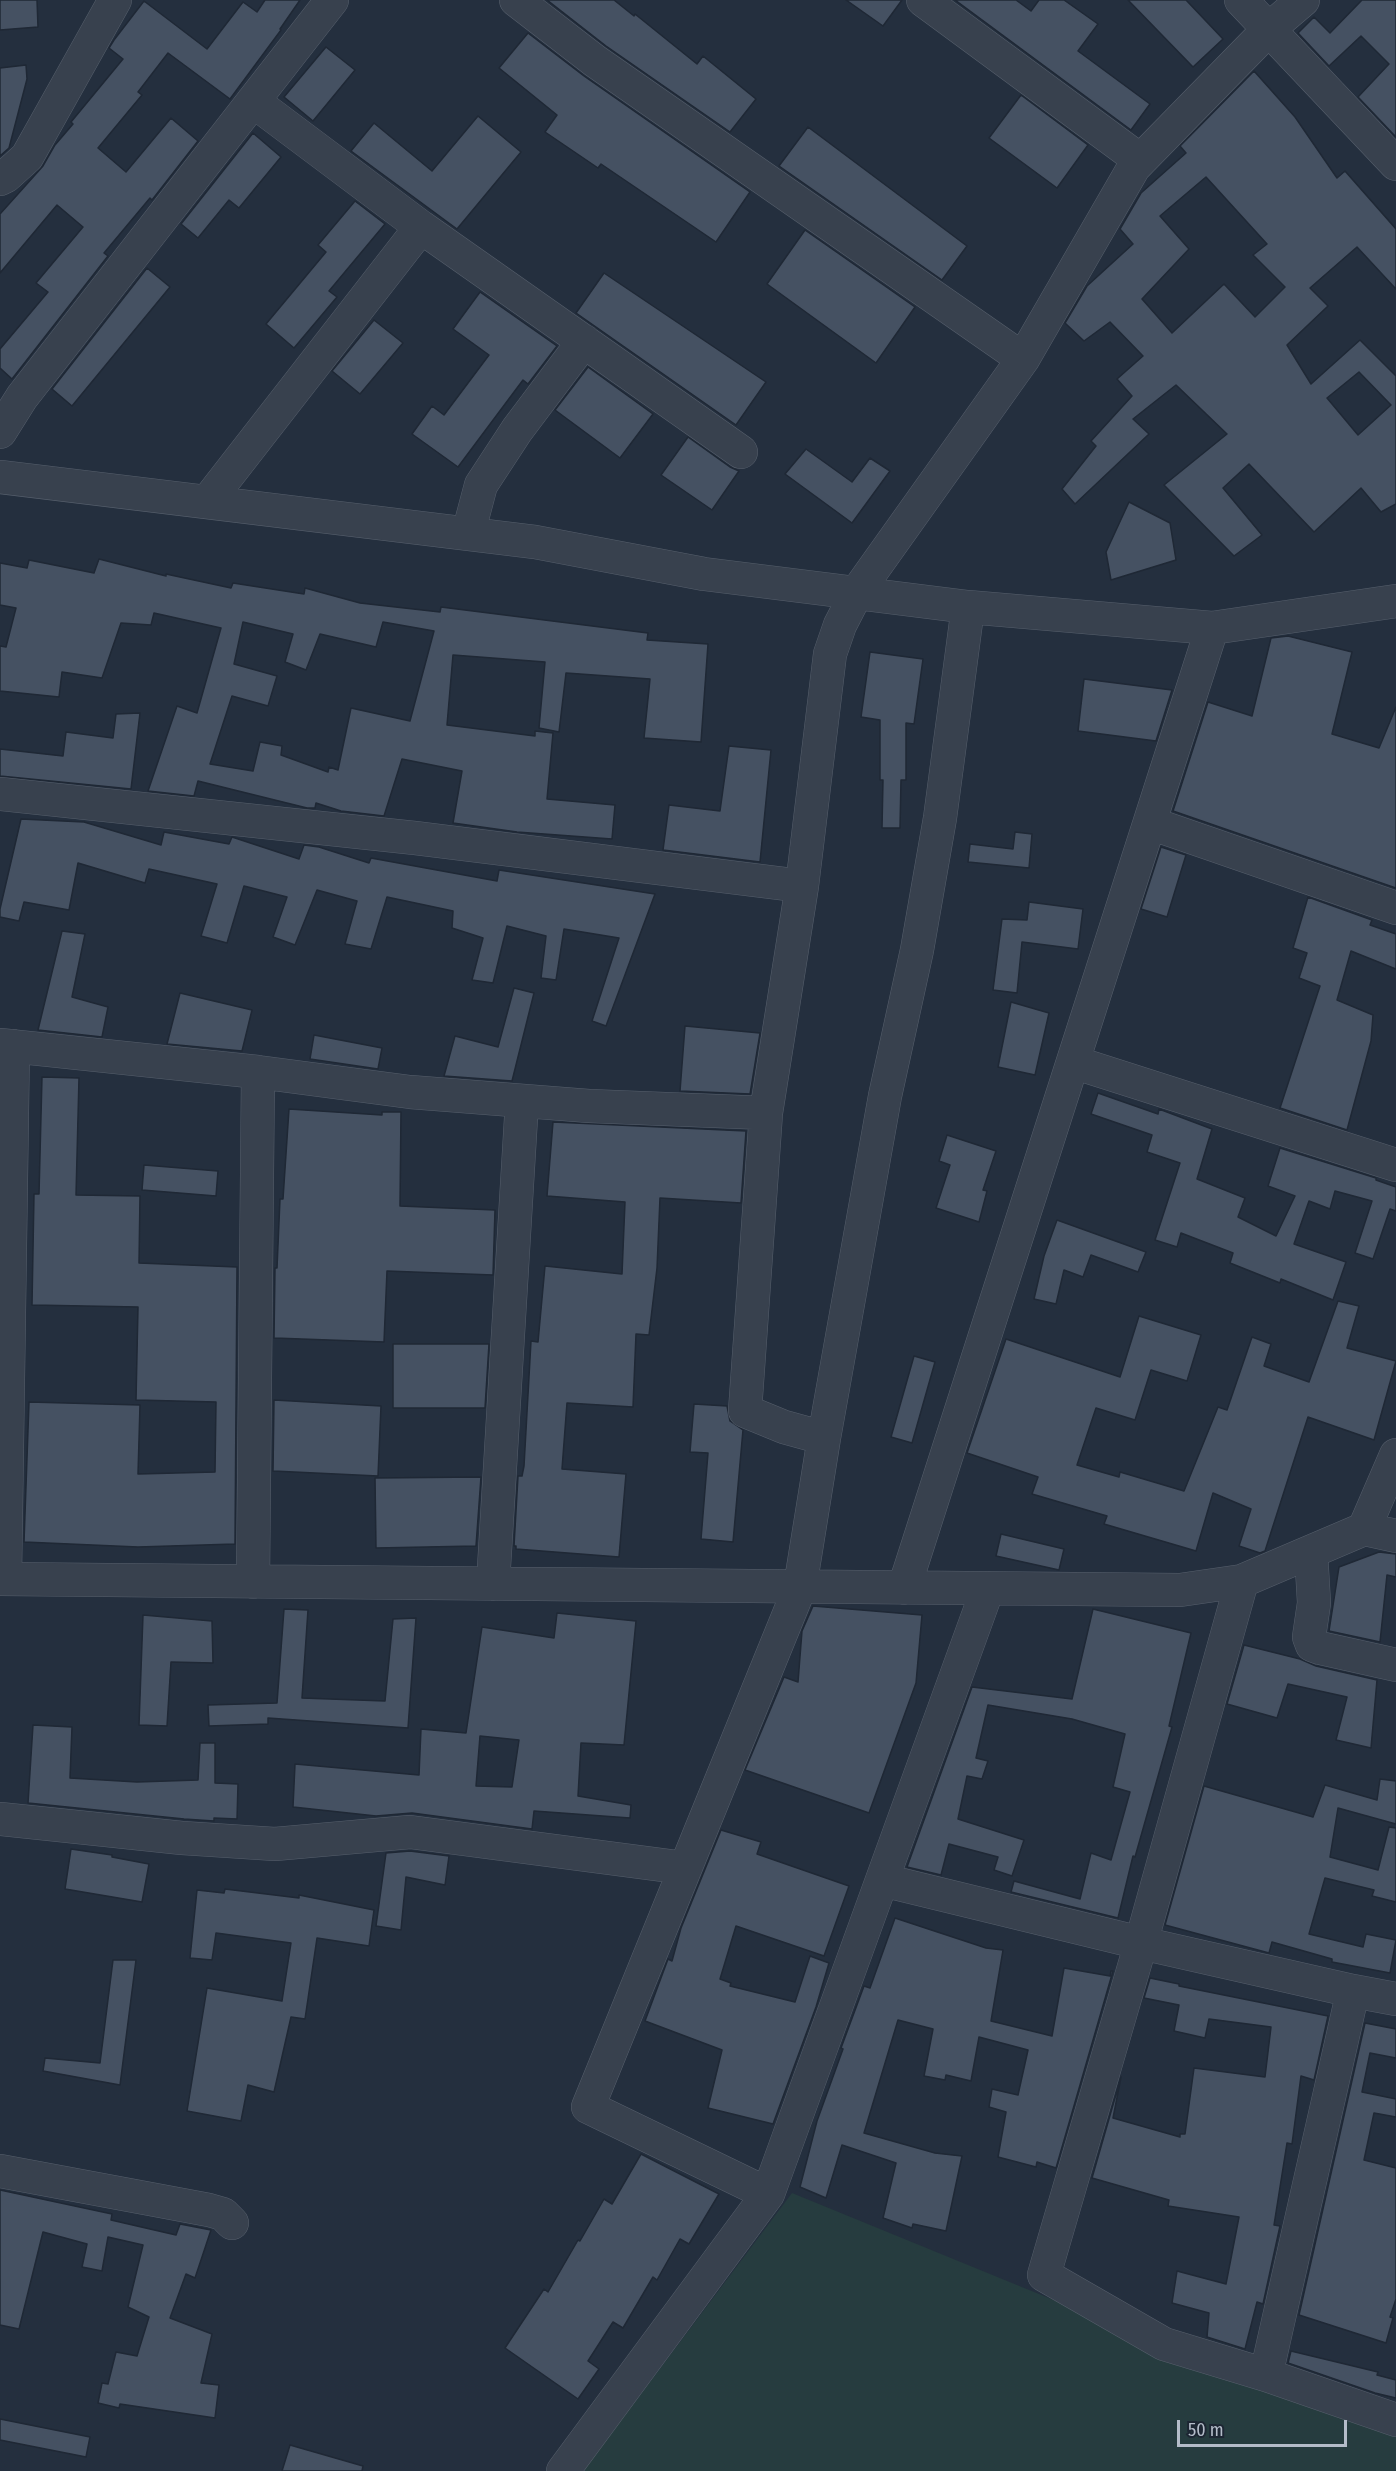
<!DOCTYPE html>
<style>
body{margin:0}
#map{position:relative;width:1396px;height:2471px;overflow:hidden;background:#242f3e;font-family:"Fira Sans Condensed",sans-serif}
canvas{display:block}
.scale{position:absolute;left:1177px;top:2420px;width:170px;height:27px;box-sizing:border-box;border:3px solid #b4bcc9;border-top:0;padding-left:8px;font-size:18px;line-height:21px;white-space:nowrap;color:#b4bcc9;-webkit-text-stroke:4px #1d2633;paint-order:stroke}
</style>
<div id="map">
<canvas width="1396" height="2471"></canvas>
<div class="scale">50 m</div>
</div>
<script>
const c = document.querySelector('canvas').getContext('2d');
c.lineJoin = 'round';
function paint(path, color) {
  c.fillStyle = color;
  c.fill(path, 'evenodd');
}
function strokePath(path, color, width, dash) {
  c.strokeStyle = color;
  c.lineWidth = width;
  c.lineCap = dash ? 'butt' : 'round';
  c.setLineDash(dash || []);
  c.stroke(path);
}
const green = new Path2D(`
 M792 2193 1056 2301 1209 2369 1396 2431V2471H583Z`);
const building = new Path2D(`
 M0 0H37L38 27 0 30Z
 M265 0H300L280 29 281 30 230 99 168 53 138 92 142 95 98 148 126 172 171 118 198 141 152 200 150 198 104 253 108 256 12 379 0 368V349L48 292 36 283 83 227 57 205 0 273V214L43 166 55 145 73 124 71 122 123 59 109 48 114 40 144 1 207 49 243 2 257 12Z
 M547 0H614L634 16 635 14 697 64 703 56 756 99 730 132 606 46Z
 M846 0H902L883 26Z
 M955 0H1016L1031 11 1039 0H1064L1098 24 1078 51 1150 104 1131 130Z
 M1128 0H1186L1223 39 1193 67Z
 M1362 0H1396V137L1358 97 1389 64 1361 36 1329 66 1298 33 1314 17 1330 33Z
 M528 33 584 76 750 192 716 242 601 164 598 168 545 132 557 115 499 68Z
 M326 47 355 70 313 121 284 97Z
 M26 65 27 79 9 148 0 156V68Z
 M1254 71 1295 117 1337 178 1345 171 1396 229V289L1357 247 1310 288 1328 306 1287 345 1311 384 1360 340 1396 376V504L1381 512 1361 488 1314 532 1249 464 1223 488 1262 535 1234 556 1164 485 1227 434 1176 385 1133 419 1149 434 1075 504 1062 489 1096 446 1091 441 1132 396 1117 379 1143 356 1110 322 1084 341 1065 323 1087 286 1133 244 1120 229 1141 193 1186 153 1180 146ZM1206 177 1267 244 1253 255 1285 287 1255 317 1224 284 1172 333 1142 299 1189 249 1160 216ZM1359 372 1391 405 1358 435 1327 398Z
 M1021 95 1088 145 1057 188 989 138Z
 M478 116 521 152 457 229 351 151 374 123 432 171Z
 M808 127 967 246 942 280 779 166Z
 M253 133 281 157 239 208 229 200 198 238 181 224Z
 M355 201 385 224 329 291 337 297 294 348 266 324 326 252 318 245Z
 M805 230 915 307 876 363 767 284Z
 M147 268 170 287 72 406 52 389Z
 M604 273 766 382 736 425 576 313Z
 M480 292 557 346 528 384 523 380 458 467 412 434 432 406 444 415 489 355 453 329Z
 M374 320 403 343 360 394 332 371Z
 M588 367 653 414 620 458 555 410Z
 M688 437 730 467 739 471 712 510 661 475Z
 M806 449 852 482 870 458 890 471 852 523 785 474Z
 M1129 502 1170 523 1176 560 1111 580 1106 552Z
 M99 559 166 576V574L231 588 233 583 304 594 305 588 360 603 440 612 441 607 648 633 647 640 708 644 701 742 644 738 650 679 566 673 559 732 539 728 545 662 453 655 447 725 535 736V731L553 733 547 799 615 805 612 839 517 832 453 823 462 771 402 759 384 816 341 811 316 803 315 808H307L198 781 194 796 148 791 177 706 197 713 221 628 154 613 151 625 121 623 102 678 62 672 59 697 0 691V646L6 647 16 608 0 605V563L27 568 29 560 94 573ZM243 622 293 634 285 662 306 670 320 634 376 647 383 622 434 631 410 721 351 708 338 770 329 767 328 772 281 755 282 746 260 742 253 771 210 764 232 696 268 706 277 676 234 664Z
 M1288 636 1352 652 1332 734 1379 748 1396 707V888L1173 811 1208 702 1252 716 1271 638Z
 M870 652 923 659 914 724 906 723V780H901L900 828H882L883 780H880V720L861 717Z
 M1084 679 1172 690 1156 741 1078 731Z
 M140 713 131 789 0 776V749L63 756 66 732 113 738 116 714Z
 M729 746 771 750 760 862 663 850 669 805 720 811Z
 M21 819 84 822 161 845 164 832 229 844 232 837 299 859 304 845 319 847 369 863 371 858 497 881 499 870 655 894 606 1026 592 1021 619 938 564 929 556 980 541 978 546 936 507 926 493 983 472 980 483 938 452 928 453 911 387 897 371 949 345 944 357 901 317 890 295 945 273 937 287 897 244 886 227 943 201 936 217 884 149 869 145 883 78 863 69 910 24 902 19 921 0 917V909Z
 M1015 832 1032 834 1029 868 968 862 970 844 1013 849Z
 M1161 847 1186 855 1167 917 1141 909Z
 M1308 897 1372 920 1370 925 1396 934V969L1351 951 1337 1000 1373 1015 1371 1041 1347 1130 1280 1108 1320 986 1299 978 1307 953 1293 948Z
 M1029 902 1083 909 1078 949 1022 942 1017 993 993 990 1002 919 1027 920Z
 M62 931 85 934 72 997 108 1007 102 1037 38 1030Z
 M514 988 534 993 512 1081 444 1076 455 1036 498 1047Z
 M180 993 252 1010 242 1051 167 1044Z
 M1011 1002 1049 1013 1035 1075 998 1067Z
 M685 1026 760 1033 750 1094 680 1091Z
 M314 1035 382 1048 378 1069 310 1059Z
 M42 1077 79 1078 76 1195 140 1196 139 1263 237 1267 235 1544 138 1547 24 1542 29 1402 140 1405 138 1474 215 1472 216 1402 136 1400 138 1307 32 1305 34 1194H39Z
 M1098 1093 1158 1114 1159 1109 1212 1129 1197 1179 1245 1198 1238 1217 1276 1236 1295 1196 1268 1186 1280 1148 1376 1178V1180L1396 1187V1211L1390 1209 1373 1259 1355 1253 1372 1201 1335 1191 1330 1209 1309 1201 1294 1244 1346 1262 1333 1300 1281 1279 1280 1283 1230 1263 1233 1253 1181 1233 1177 1247 1155 1240 1180 1163 1147 1152 1152 1135 1091 1114Z
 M289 1109 382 1115V1112H401L400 1206 495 1210 493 1275 387 1271 384 1342 274 1338 275 1268H277L280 1199H283Z
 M553 1122 746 1131 741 1203 660 1198 657 1268 649 1335 636 1334 633 1407 567 1403 562 1469 626 1474 619 1557 516 1549V1546H514L518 1476H522L524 1466 531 1341 538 1342 545 1266 622 1274 625 1202 547 1196Z
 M947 1135 996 1151 983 1190 987 1191 979 1222 936 1208 950 1165 939 1161Z
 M144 1165 218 1171 216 1196 142 1190Z
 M1057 1220 1146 1252 1138 1272 1091 1255 1083 1277 1064 1270 1056 1304 1034 1299 1044 1256Z
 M1338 1301 1359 1306 1347 1348 1396 1361 1374 1440 1308 1417 1265 1551 1260 1553 1239 1546 1251 1509 1213 1493 1196 1551 1104 1524 1107 1516 1032 1494 1038 1477 967 1453 1006 1339 1120 1377 1139 1316 1201 1335 1187 1381 1151 1370 1135 1420 1096 1408 1077 1465 1119 1477 1120 1472 1184 1491 1218 1407 1227 1410 1252 1337 1271 1344 1264 1366 1309 1382Z
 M393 1344H489L485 1408H393Z
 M914 1356 935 1362 912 1443 891 1437Z
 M274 1400 381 1406 378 1476 273 1471Z
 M694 1404 727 1406 730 1421 743 1430 733 1542 701 1539 708 1453 690 1452Z
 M481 1477 476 1546 376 1548 375 1478Z
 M1001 1534 1064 1549 1059 1570 996 1556Z
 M1379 1552 1396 1554V1577L1387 1575 1380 1642 1329 1631 1339 1567Z
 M813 1606 922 1615 916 1683 869 1813 745 1770 784 1677 798 1682 802 1631Z
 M284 1609 308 1610 302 1698 385 1701 393 1619 416 1618 408 1728 268 1718V1724L209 1726 208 1705 277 1703Z
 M1093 1609 1191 1633 1169 1726 1172 1727 1135 1857 1133 1856 1118 1918 1011 1892 1014 1881 1080 1899 1091 1853 1111 1860 1130 1792 1113 1787 1125 1734 1072 1719 988 1705 976 1758 988 1761 982 1779 967 1776 958 1819 1024 1840 1012 1876 994 1870 998 1857 949 1844 941 1875 907 1867 972 1687 1072 1699Z
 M557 1613 636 1621 624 1745 581 1743 578 1796 631 1805 630 1818 534 1811 532 1829 412 1813 376 1816 293 1807 295 1764 419 1775 421 1729 466 1733 482 1627 554 1638ZM480 1736 519 1740 512 1787 476 1786Z
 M143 1615 212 1621 213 1663 171 1662 167 1726 139 1725Z
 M1244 1645 1300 1659 1316 1666 1377 1680 1371 1748 1336 1740 1347 1697 1288 1684 1277 1718 1227 1704Z
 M33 1725 72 1727 70 1778 137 1782 198 1780 200 1743H215V1783L238 1784 237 1819 214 1818V1821L184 1819 28 1803Z
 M1380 1779 1396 1781V1824L1338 1808 1330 1857 1378 1870 1389 1827 1396 1828V1902L1372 1896 1374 1890 1325 1878 1309 1934 1363 1947 1366 1934 1396 1940 1390 1973 1332 1962V1959L1272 1942 1269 1953 1165 1925 1204 1786 1313 1817 1325 1785 1377 1800Z
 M721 1830 761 1842 757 1854 849 1886 824 1956 736 1926 720 1979 731 1983 730 1986 795 2002 810 1956 829 1963 816 2007 773 2124 708 2108 722 2050 645 2021 668 1959 672 1961 681 1928Z
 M71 1849 112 1855V1857L149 1864 142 1902 65 1889Z
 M410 1851 449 1856 445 1885 406 1877 401 1930 376 1926 386 1853Z
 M225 1889 299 1898V1895L374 1910 369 1946 317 1938 305 2019 291 2017 274 2092 248 2085 241 2121 187 2111 207 1988 282 2001 291 1943 216 1933 212 1960 190 1958 197 1890 224 1893Z
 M895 1918 986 1948 1003 1950 991 2021 1052 2036 1064 1968 1110 1976 1111 1971H1113L1056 2168 1037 2162 1036 2167 998 2157 1006 2112 989 2107 992 2089 1018 2095 1028 2050 979 2037 971 2081 946 2075 945 2080 924 2076 933 2029 898 2020 864 2133 935 2153 962 2156 946 2231 913 2224 912 2228 883 2218 896 2163 842 2145 826 2198 800 2187 817 2121 843 2049 841 2048 864 1986 870 1988Z
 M113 1960H136L120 2085 43 2071 45 2058 100 2063Z
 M1150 1978 1179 1984V1986L1328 2016 1314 2080 1301 2076 1292 2144 1287 2143 1274 2225 1280 2226 1263 2304 1257 2302 1245 2349 1207 2337 1209 2313 1172 2303 1177 2271 1226 2284 1239 2217 1168 2206 1169 2200 1092 2178 1121 2077 1113 2118 1180 2137V2134H1185L1194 2068 1265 2077 1271 2027 1209 2019 1205 2038 1174 2031 1179 2005 1144 1998Z
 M1365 2023 1396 2029V2058L1370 2053 1362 2092 1396 2099V2117L1374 2113 1364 2160 1396 2168V2299L1390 2317 1393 2318 1386 2343 1299 2315Z
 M641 2154 719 2194 689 2244 680 2239 657 2280 653 2277 623 2328 613 2322 588 2361 599 2369 578 2399 505 2348 544 2289 548 2292 578 2240 580 2241 604 2199 612 2204Z
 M0 2190 112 2214 111 2220 176 2235 180 2224 211 2230 195 2278 186 2274 170 2318 212 2334 201 2383 219 2385 215 2418 120 2404 119 2408 98 2403 102 2383 108 2384 116 2352 137 2356 149 2317 128 2307 143 2245 108 2237 102 2271 82 2267 87 2244 43 2232 19 2329 0 2325Z
 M1291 2351 1378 2372 1377 2375 1396 2380V2398L1375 2393 1288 2363Z
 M0 2419 90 2437 86 2457 0 2440Z
 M290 2445 363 2466 362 2471H282Z`);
const minor = new Path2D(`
 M516 0 595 61 1023 359
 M923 0 1140 160
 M1241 0 1396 164
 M0 179 6 176 27 157 115 0
 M421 227 741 452
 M0 432 22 397 332 0
 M0 477 535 542 704 574 968 607 1212 628 1396 601
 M207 502 421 227 253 101
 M468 534 481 485 517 430 584 341
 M0 794 415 838 802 886
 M1150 823 1396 908
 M0 1045 258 1072 410 1092 589 1106 766 1113
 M1073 1062 1396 1165
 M824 1438 885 1096 917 950 940 818 968 607
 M1364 1529 1396 1455
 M1311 1552 1314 1603 1309 1637 1312 1645 1320 1648 1396 1665
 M0 1579 1180 1590 1242 1581 1364 1529 1396 1536
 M5 1579 13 1046
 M253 1582 258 1072
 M493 1584 522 1101
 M904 1588 1212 628
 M988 1588 768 2194 588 2107 800 1587 824 1438 784 1427 745 1411 766 1113 802 886 830 654 840 625 857 592 1023 359 1134 167 1269 29 1303 0
 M0 1819 182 1838 275 1844 410 1832 685 1868
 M882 1880 1141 1943 1242 1581
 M1141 1943 1353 1991 1266 2375 1164 2344 1044 2275Z
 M1353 1991 1396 1999
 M0 2171 209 2210 223 2214 232 2223
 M1266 2375 1396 2420
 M563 2471 768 2194`);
paint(green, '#263c3f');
paint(building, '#455162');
strokePath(building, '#1f2835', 1.5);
strokePath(minor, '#565f6c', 34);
strokePath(minor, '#38414e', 33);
</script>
